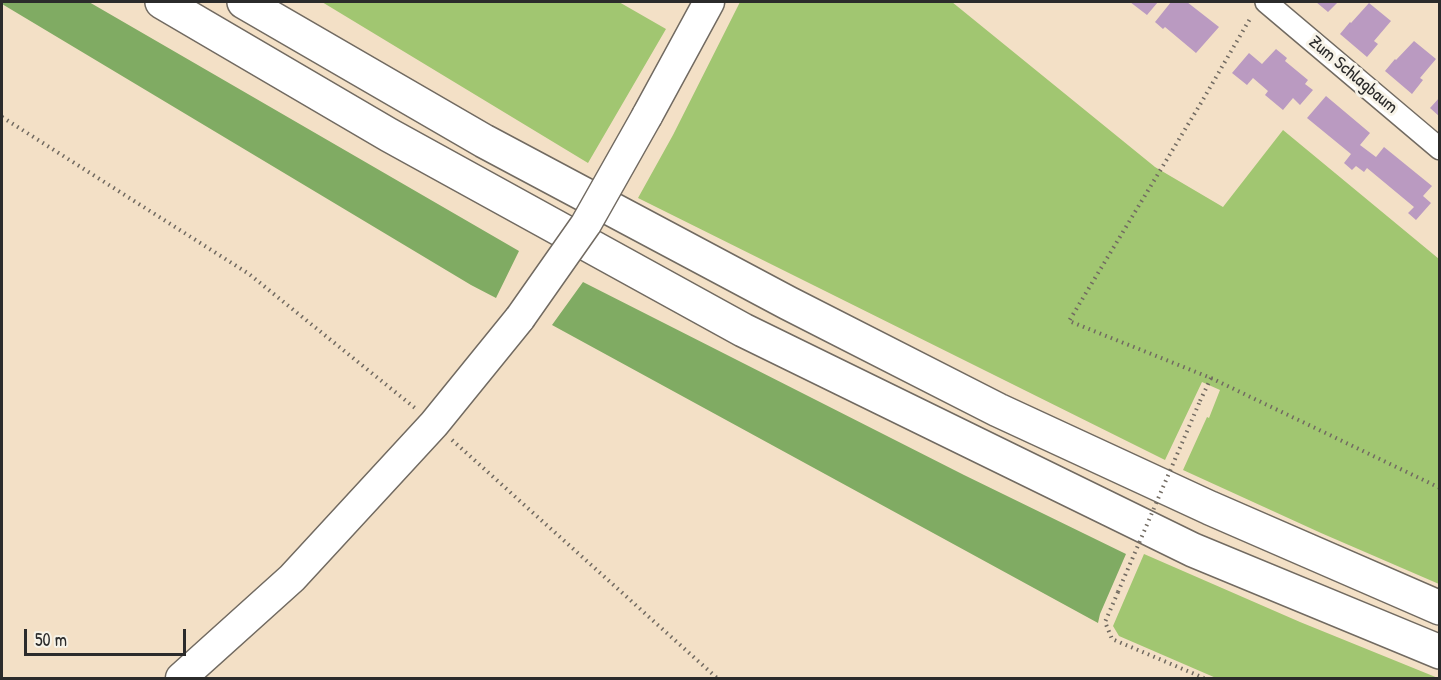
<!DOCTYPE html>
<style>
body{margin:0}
#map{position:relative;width:1441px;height:680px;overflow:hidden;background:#f3e0c6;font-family:"Patrick Hand",sans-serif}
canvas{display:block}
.frame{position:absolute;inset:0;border:3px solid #2b2b2b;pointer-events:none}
.scale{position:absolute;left:24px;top:629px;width:162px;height:27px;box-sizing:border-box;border:3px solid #2b2b2b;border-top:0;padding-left:8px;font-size:18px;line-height:21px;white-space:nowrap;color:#2b2b2b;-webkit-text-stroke:4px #f7f3e8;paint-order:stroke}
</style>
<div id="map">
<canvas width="1441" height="680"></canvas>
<div class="frame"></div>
<div class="scale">50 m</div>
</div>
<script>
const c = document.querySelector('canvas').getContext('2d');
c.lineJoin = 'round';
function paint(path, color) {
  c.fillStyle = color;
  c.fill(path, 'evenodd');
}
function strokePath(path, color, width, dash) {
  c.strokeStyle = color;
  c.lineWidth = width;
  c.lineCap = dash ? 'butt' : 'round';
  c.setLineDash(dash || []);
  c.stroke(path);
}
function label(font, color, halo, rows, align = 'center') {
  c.font = font + ' "Patrick Hand",sans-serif';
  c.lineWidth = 6;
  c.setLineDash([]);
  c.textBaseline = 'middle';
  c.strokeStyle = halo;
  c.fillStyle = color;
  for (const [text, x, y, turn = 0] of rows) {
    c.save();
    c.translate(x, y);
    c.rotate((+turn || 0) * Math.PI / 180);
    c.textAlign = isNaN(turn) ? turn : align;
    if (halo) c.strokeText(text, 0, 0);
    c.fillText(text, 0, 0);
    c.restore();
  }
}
const green = new Path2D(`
 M322 2H619L666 29 588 163Z
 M740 2H952L1155 167 1223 207 1283 130 1439 259V584L1321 533 1183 470 1207 417 1209 418 1220 390 1202 382 1165 460 638 198 673 135Z
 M1144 554 1300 622 1438 678H1216L1119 636 1113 626Z`);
const forest = new Path2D(`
 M2 2H89L519 251 496 298 471 285 2 4Z
 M583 282 964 475 1126 554 1100 614 1098 623 552 325Z`);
const building = new Path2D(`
 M1130 2H1158L1147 15Z
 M1171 2H1187L1219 27 1196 53 1165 27 1163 29 1155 22Z
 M1316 2H1338L1328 12Z
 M1369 3 1391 21 1374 41 1378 44 1367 57 1340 34 1350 22 1351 23Z
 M1414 41 1436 59 1420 78 1423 80 1412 94 1385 71 1395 59 1396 60Z
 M1276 49 1287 58 1285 61 1308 80 1305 84 1313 90 1300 105 1293 98 1283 110 1265 95 1268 91 1253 78 1247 85 1232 73 1249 53 1262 64Z
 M1326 96 1370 133 1360 145 1376 157 1384 147 1432 186 1423 196 1431 203 1416 220 1408 213 1414 207 1367 168 1364 172 1356 166 1352 170 1344 163 1351 154 1307 118Z
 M1440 97V117L1430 108Z`);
const path = new Path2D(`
 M2 117 249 274 415 408
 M1211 378 1440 488
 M1200 401 1211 378 1069 321 1201 103 1251 17
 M452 440 717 678
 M1118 592 1105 622 1112 639 1204 678`);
const street = new Path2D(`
 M1266 2 1440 149`);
const secondary = new Path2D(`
 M647 116 709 2
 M181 678 292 578 434 424 520 318`);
const highway = new Path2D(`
 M162 2 389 135 743 330 1193 550 1440 652
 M244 2 484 141 788 303 998 410 1210 508 1440 608`);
const pathBridge = new Path2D(`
 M1118 592 1200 401`);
const secondaryBridge = new Path2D(`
 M520 318 586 224 647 116`);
const streetNames = [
 ["Zum Schlagbaum",1353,75,40]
];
paint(green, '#a1c671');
paint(forest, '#80ab63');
paint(building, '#ba9ac1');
strokePath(street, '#716a61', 24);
strokePath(secondary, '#716a61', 33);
strokePath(highway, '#716a61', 36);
strokePath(path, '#716a61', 4, [1.5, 4.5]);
strokePath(street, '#fff', 21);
strokePath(secondary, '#fff', 30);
strokePath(highway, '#fff', 33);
strokePath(secondaryBridge, '#716a61', 33, []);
strokePath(pathBridge, '#716a61', 4, [1.5, 4.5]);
strokePath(secondaryBridge, '#fff', 30);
label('18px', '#2b2b2b', '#f7f3e8', streetNames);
</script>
